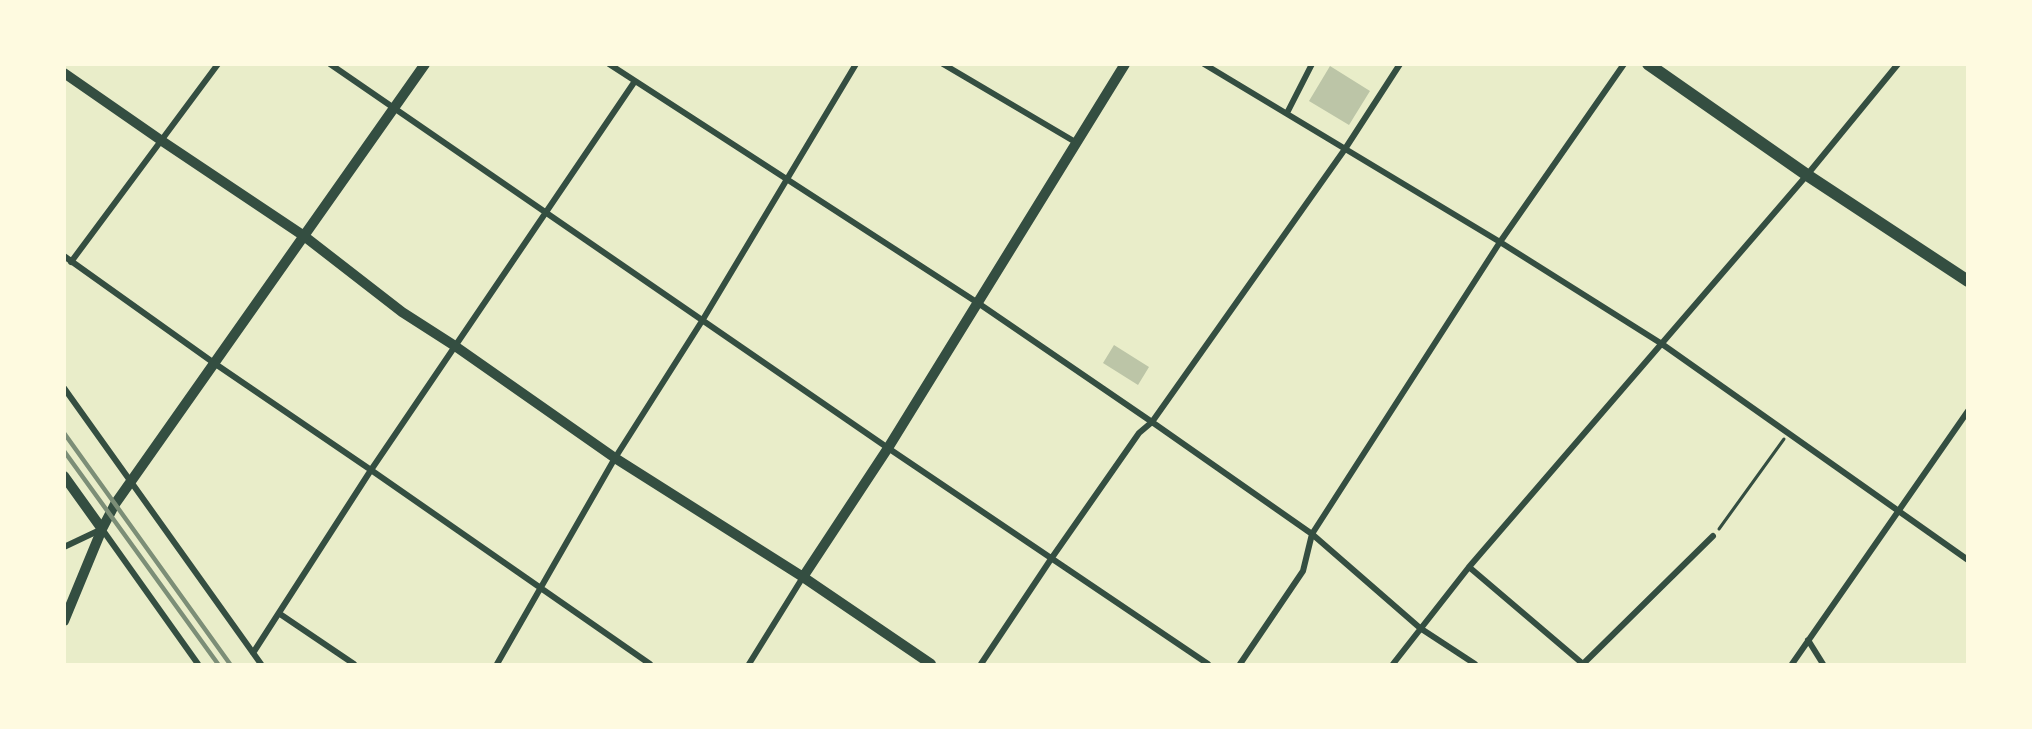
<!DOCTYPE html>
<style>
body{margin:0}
#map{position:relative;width:2032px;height:729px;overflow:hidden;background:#e9edc9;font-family:Quicksand,sans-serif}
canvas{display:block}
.frame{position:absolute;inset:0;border:66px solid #fefae0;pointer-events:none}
</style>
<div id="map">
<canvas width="2032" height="729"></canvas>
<div class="frame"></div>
</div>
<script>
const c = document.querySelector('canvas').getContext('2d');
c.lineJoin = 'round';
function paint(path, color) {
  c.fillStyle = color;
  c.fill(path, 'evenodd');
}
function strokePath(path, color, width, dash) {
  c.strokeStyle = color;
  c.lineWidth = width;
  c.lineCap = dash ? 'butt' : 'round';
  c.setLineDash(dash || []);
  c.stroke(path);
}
const building = new Path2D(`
 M1330 66 1370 91 1349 125 1309 101Z
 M1114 345 1149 367 1138 385 1103 363Z`);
const path = new Path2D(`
 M1719 529 1784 439`);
const minor = new Path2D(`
 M330 64 888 448 1208 664
 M609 64 978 303 1152 422 1312 534 1420 628 1475 664
 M943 64 1077 143
 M1204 64 1500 242 1662 344 1968 560
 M1287 113 1312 64
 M64 256 214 363 371 470 650 664
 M71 262 218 64
 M64 388 261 664
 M64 547 102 529 198 664
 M1469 567 1583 664 1713 536
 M280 614 354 664
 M1808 640 1823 664
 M253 653 371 470 635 81
 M497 664 615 458 702 321 856 64
 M749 664 803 577
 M981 664 1051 559 1139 433 1152 422 1345 149 1400 64
 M1240 664 1303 571 1312 534 1500 242 1624 64
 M1393 664 1469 567 1807 175 1898 64
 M1792 664 1968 411`);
const tertiary = new Path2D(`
 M64 73 162 141 304 236 402 312 455 346 615 458 803 577 931 664
 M64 476 102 529
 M803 577 888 448 1125 64
 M64 621 102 529 115 504 425 64`);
const secondary = new Path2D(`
 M1648 64 1807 175 1968 281`);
const rail = new Path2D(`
 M64 433 230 664
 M64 451 218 664`);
paint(building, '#bcc5a7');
strokePath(path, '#344e41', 3);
strokePath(minor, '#344e41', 6);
strokePath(tertiary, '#344e41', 10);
strokePath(secondary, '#344e41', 12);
strokePath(rail, '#7c8e77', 4.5);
</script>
